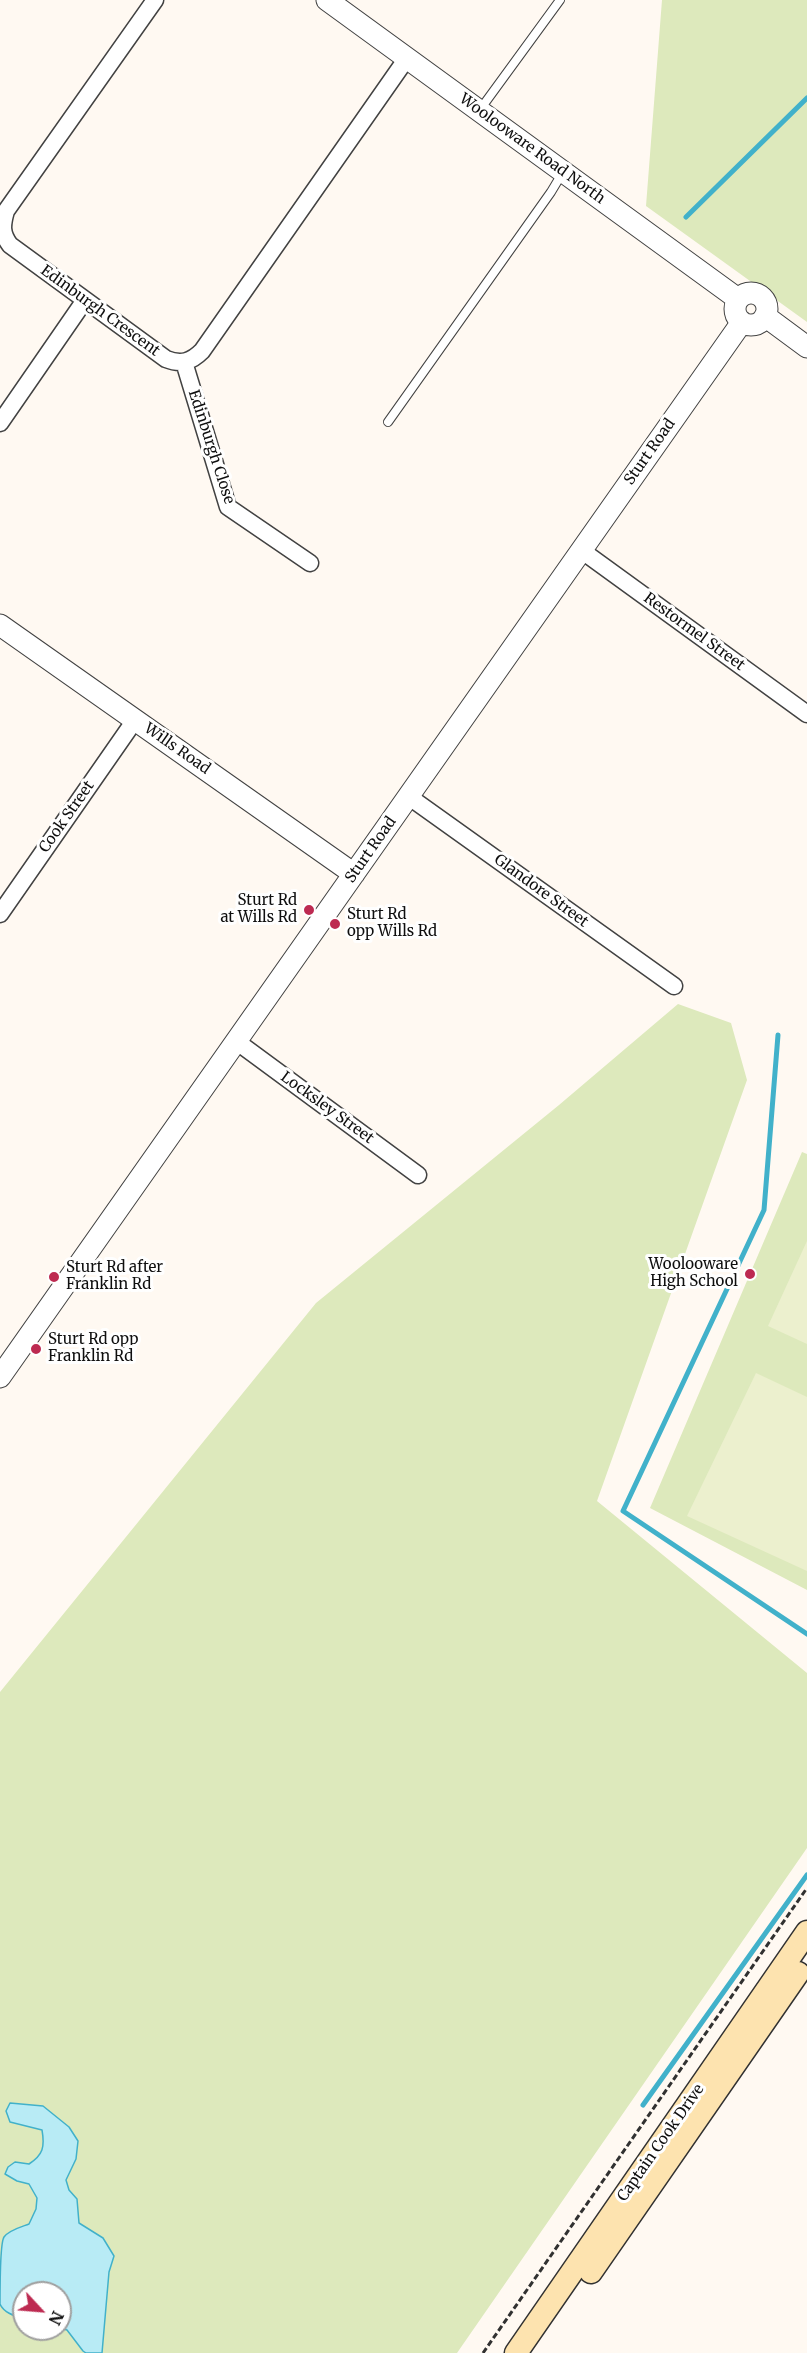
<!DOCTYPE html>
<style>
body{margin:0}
#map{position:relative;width:807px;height:2353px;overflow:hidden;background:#fff9f2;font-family:Merriweather,serif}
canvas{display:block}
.north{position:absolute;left:12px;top:2281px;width:60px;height:60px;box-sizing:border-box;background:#fff;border:2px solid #9f9f9f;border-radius:50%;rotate:116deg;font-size:16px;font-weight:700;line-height:24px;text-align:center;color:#0f0f0f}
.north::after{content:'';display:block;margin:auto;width:21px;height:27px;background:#bd2a51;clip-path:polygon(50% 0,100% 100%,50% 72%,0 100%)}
</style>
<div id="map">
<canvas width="807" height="2353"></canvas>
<div class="north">N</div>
</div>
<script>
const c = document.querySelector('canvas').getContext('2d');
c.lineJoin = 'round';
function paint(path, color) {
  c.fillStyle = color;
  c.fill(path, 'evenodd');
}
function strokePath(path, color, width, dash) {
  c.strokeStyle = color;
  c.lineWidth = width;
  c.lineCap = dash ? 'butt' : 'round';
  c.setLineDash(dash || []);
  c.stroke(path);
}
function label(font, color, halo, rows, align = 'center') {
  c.font = font + ' Merriweather,serif';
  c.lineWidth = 6;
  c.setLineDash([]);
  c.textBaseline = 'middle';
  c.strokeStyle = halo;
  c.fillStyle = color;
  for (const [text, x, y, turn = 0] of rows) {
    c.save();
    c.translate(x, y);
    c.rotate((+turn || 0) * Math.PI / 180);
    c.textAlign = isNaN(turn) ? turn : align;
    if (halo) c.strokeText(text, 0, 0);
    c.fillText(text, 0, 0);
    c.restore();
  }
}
const green = new Path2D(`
 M662 0H807V322L646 206Z
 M678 1004 731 1023 747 1080 597 1501 807 1673V1848L457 2353H0V1692L316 1303 559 1105ZM24 2293H60V2329H24Z
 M802 1152 807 1154V1590L650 1508Z`);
const pitch = new Path2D(`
 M807 1241V1344L768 1326Z
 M756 1373 807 1397V1571L687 1516Z`);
const water = new Path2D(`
 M10 2103 43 2106 69 2127 78 2141 76 2159 66 2180 69 2190 77 2199 79 2223 103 2238 114 2256 109 2272 102 2353H86L83 2351 67 2330 60 2328V2293H24V2319C15 2316 4 2313 0 2304 0 2296 0 2243 4 2237 9 2230 21 2227 29 2224L36 2209 37 2198 29 2184 17 2181 5 2174 8 2167 15 2162 29 2164C43 2155 45 2147 42 2130L10 2122 6 2111Z`);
const stream = new Path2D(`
 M686 217 807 98
 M778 1035 764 1210 623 1511 807 1634
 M643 2105 807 1875`);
const path = new Path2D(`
 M483 2353 807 1888`);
const service = new Path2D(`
 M479 111 560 0
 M388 422 551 192 563 172`);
const minor = new Path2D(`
 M155 0 6 211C2 225 1 233 10 245L166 359C181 365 191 362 202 351L407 58
 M184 362 228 507 310 563
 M0 423 85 300
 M581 550 807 714
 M408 796 674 986
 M0 914 135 720
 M236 1041 418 1175`);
const tertiary = new Path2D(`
 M327 0 738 299
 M735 309a16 16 0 1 1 32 0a16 16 0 1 1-32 0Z
 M765 316 807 347
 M0 625 354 874
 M0 1377 742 322`);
const secondary = new Path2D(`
 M591 2272 798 1973
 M516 2353 807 1932`);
const markers = [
 [309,910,6,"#bd2a51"],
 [335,924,6,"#bd2a51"],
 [750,1274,6,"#bd2a51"],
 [54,1277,6,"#bd2a51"],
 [36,1349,6,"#bd2a51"]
];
const streetNames = [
 ["Woolooware Road North",532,149,36],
 ["Edinburgh Crescent",100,311,36],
 ["Edinburgh Close",211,447,72],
 ["Sturt Road",650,452,-55],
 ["Restormel Street",694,632,36],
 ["Wills Road",177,749,35],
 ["Cook Street",67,817,-55],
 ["Sturt Road",371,850,-55],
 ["Glandore Street",541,891,36],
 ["Locksley Street",327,1108,36],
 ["Captain Cook Drive",661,2143,-55]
];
const poiNames = [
 ["Sturt Rd",297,901,"right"],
 ["at Wills Rd",297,918,"right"],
 ["Sturt Rd",347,915],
 ["opp Wills Rd",347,932],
 ["Woolooware",738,1265,"right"],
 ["High School",738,1282,"right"],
 ["Sturt Rd after",66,1268],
 ["Franklin Rd",66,1285],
 ["Sturt Rd opp",48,1340],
 ["Franklin Rd",48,1357]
];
paint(green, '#dde9bc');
paint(pitch, '#ecf0ce');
paint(water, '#b8ebf5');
strokePath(water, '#41b1ca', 1.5);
strokePath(stream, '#41b1ca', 5);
strokePath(service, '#424242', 10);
strokePath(minor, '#424242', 19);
strokePath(tertiary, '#424242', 23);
strokePath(secondary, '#313131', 25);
strokePath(path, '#313131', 3, [6, 3]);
strokePath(service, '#fff', 8);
strokePath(minor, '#fff', 16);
strokePath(tertiary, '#fff', 21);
strokePath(secondary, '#fde3af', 22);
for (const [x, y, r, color] of markers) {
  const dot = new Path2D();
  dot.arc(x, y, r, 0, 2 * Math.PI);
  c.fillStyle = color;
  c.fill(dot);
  strokePath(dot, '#fff', 2);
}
label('15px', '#0f0f0f', '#fff', streetNames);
label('15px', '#0f0f0f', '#fff', poiNames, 'left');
</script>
